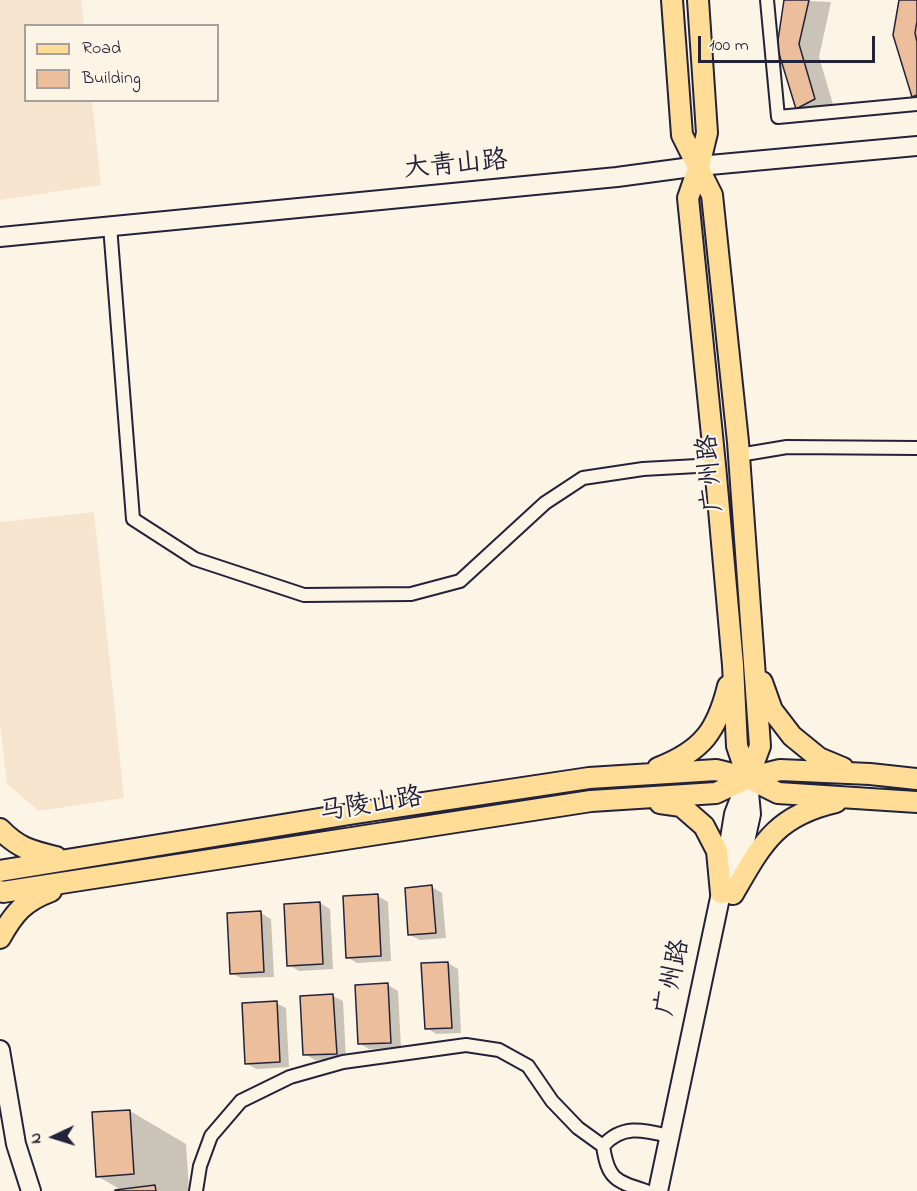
<!DOCTYPE html>
<meta charset="utf-8">
<style>
body{margin:0}
#map{position:relative;width:917px;height:1191px;overflow:hidden;background:#fcf5e5;font-family:"Indie Flower",sans-serif}
canvas{display:block}
.legend{position:absolute;left:24px;top:24px;width:195px;height:78px;box-sizing:border-box;background:#fcf5e5;border:2px solid #a5a1a1;margin:0;padding:8px 10px;list-style:none;font-size:18px;color:#22223b}
.legend li{display:flex;align-items:center;gap:12px;height:30px}
.legend b{width:30px;border:2px solid #a5a1a1}
.north{position:absolute;left:24px;top:1107px;width:60px;height:60px;-webkit-text-stroke:4px #fcf5e5;paint-order:stroke;rotate:266deg;font-size:16px;font-weight:700;line-height:24px;text-align:center;color:#22223b}
.north::after{content:'';display:block;margin:auto;width:21px;height:27px;background:#22223b;clip-path:polygon(50% 0,100% 100%,50% 72%,0 100%)}
.scale{position:absolute;left:698px;top:36px;width:177px;height:27px;box-sizing:border-box;border:3px solid #22223b;border-top:0;padding-left:8px;font-size:18px;line-height:21px;white-space:nowrap;color:#22223b;-webkit-text-stroke:4px #fcf5e5;paint-order:stroke}
</style>
<div id="map">
<canvas width="917" height="1191"></canvas>
<ul class="legend">
<li><b style="height:8px;background:#ffdd96"></b>Road</li>
<li><b style="height:16px;background:#ecbe9c"></b>Building</li>
</ul>
<div class="north">N</div>
<div class="scale">100 m</div>
</div>
<script>
const c = document.querySelector('canvas').getContext('2d');
c.lineJoin = 'round';
function paint(path, color) {
  c.fillStyle = color;
  c.fill(path, 'evenodd');
}
function strokePath(path, color, width, dash) {
  c.strokeStyle = color;
  c.lineWidth = width;
  c.lineCap = dash ? 'butt' : 'round';
  c.setLineDash(dash || []);
  c.stroke(path);
}
function label(font, color, halo, rows, align = 'center') {
  c.font = font + ' "Indie Flower","LXGW WenKai TC",sans-serif';
  c.lineWidth = 4.5;
  c.setLineDash([]);
  c.textBaseline = 'middle';
  c.strokeStyle = halo;
  c.fillStyle = color;
  for (const [text, x, y, turn = 0] of rows) {
    c.save();
    c.translate(x, y);
    c.rotate((+turn || 0) * Math.PI / 180);
    c.textAlign = isNaN(turn) ? turn : align;
    if (halo) c.strokeText(text, 0, 0);
    c.fillText(text, 0, 0);
    c.restore();
  }
}
const built = new Path2D(`
 M0 0H81L84 25 26 26V100L92 101 101 185 0 200Z
 M94 512 124 798 39 811 7 784 0 723V522Z`);
const shadow = new Path2D(`
 M786 0 831 2 819 57 835 111 817 120 797 108Z
 M900 0H917V99L913 96Z
 M432 887 442 893 446 938 420 940 410 935Z
 M378 896 388 902 391 961 357 963 347 957Z
 M320 903 330 909 333 969 299 971 289 965Z
 M261 913 271 919 274 977 241 978 231 973Z
 M448 963 458 969 461 1033 436 1034 427 1028Z
 M388 985 398 991 401 1048 369 1049 359 1043Z
 M333 996 343 1001 346 1059 315 1060 305 1054Z
 M276 1003 286 1008 289 1067 256 1069 246 1063Z
 M130 1111 186 1144 189 1191H120H123L97 1176Z`);
const building = new Path2D(`
 M784 0H809L799 44 815 99 796 109 777 47Z
 M899 0H917V21L915 33 917 42V95L912 97 893 35Z
 M432 885 436 933 408 935 405 888Z
 M378 894 381 956 346 958 343 896Z
 M320 902 323 964 287 966 284 904Z
 M261 911 264 972 230 974 227 913Z
 M448 962 452 1028 425 1029 421 963Z
 M388 983 391 1043 358 1044 355 985Z
 M333 994 337 1054 303 1055 300 996Z
 M277 1001 280 1062 245 1064 242 1003Z
 M130 1110 134 1174 96 1177 92 1112Z
 M155 1185 156 1191H115V1190Z`);
const street = new Path2D(`
 M767 0 778 117 917 104
 M110 226 133 519 195 559 304 595 411 594 460 581 545 503 583 478 643 469 715 465
 M739 455 787 447 917 448
 M196 1191 200 1166 211 1136 241 1101 290 1077 343 1062 466 1045 499 1050 528 1066 552 1101 578 1128 603 1146
 M646 1191C615 1181 608 1179 603 1146 622 1124 644 1130 669 1136`);
const secondary = new Path2D(`
 M0 237 617 177 699 166 917 146
 M735 887 751 814 748 782
 M0 1050 16 1144 31 1191
 M658 1191 721 893 734 814 748 778`);
const primary = new Path2D(`
 M672 0 682 135 712 195 738 442 760 746 748 778
 M698 0 707 133 699 166 688 198 715 465 733 665 737 746 748 778
 M762 682 772 710 792 736 819 758 843 768
 M658 768C702 751 717 731 728 686
 M660 803 681 806 704 826 717 851 721 893
 M0 829C18 848 31 851 56 857
 M0 871 356 813 589 778 716 770 748 778 778 793 917 802
 M0 891 3 892 591 801 716 793 748 778 780 770 870 774 917 779
 M733 894C762 844 775 816 836 802
 M0 938C14 913 24 901 51 891`);
const streetNames = [
 ["大青山路",456,167,-5],
 ["广州路",713,473,-95],
 ["马陵山路",371,807,-9],
 ["广州路",675,978,-78]
];
paint(built, '#f7e4cf');
paint(shadow, '#0003');
paint(building, '#ecbe9c');
strokePath(building, '#22223b', 1.5);
strokePath(street, '#22223b', 16);
strokePath(secondary, '#22223b', 22);
strokePath(primary, '#22223b', 24);
strokePath(street, '#fcf5e5', 12);
strokePath(secondary, '#fcf5e5', 18);
strokePath(primary, '#ffdd96', 20);
label('26px', '#22223b', '#fcf5e5', streetNames);
</script>
